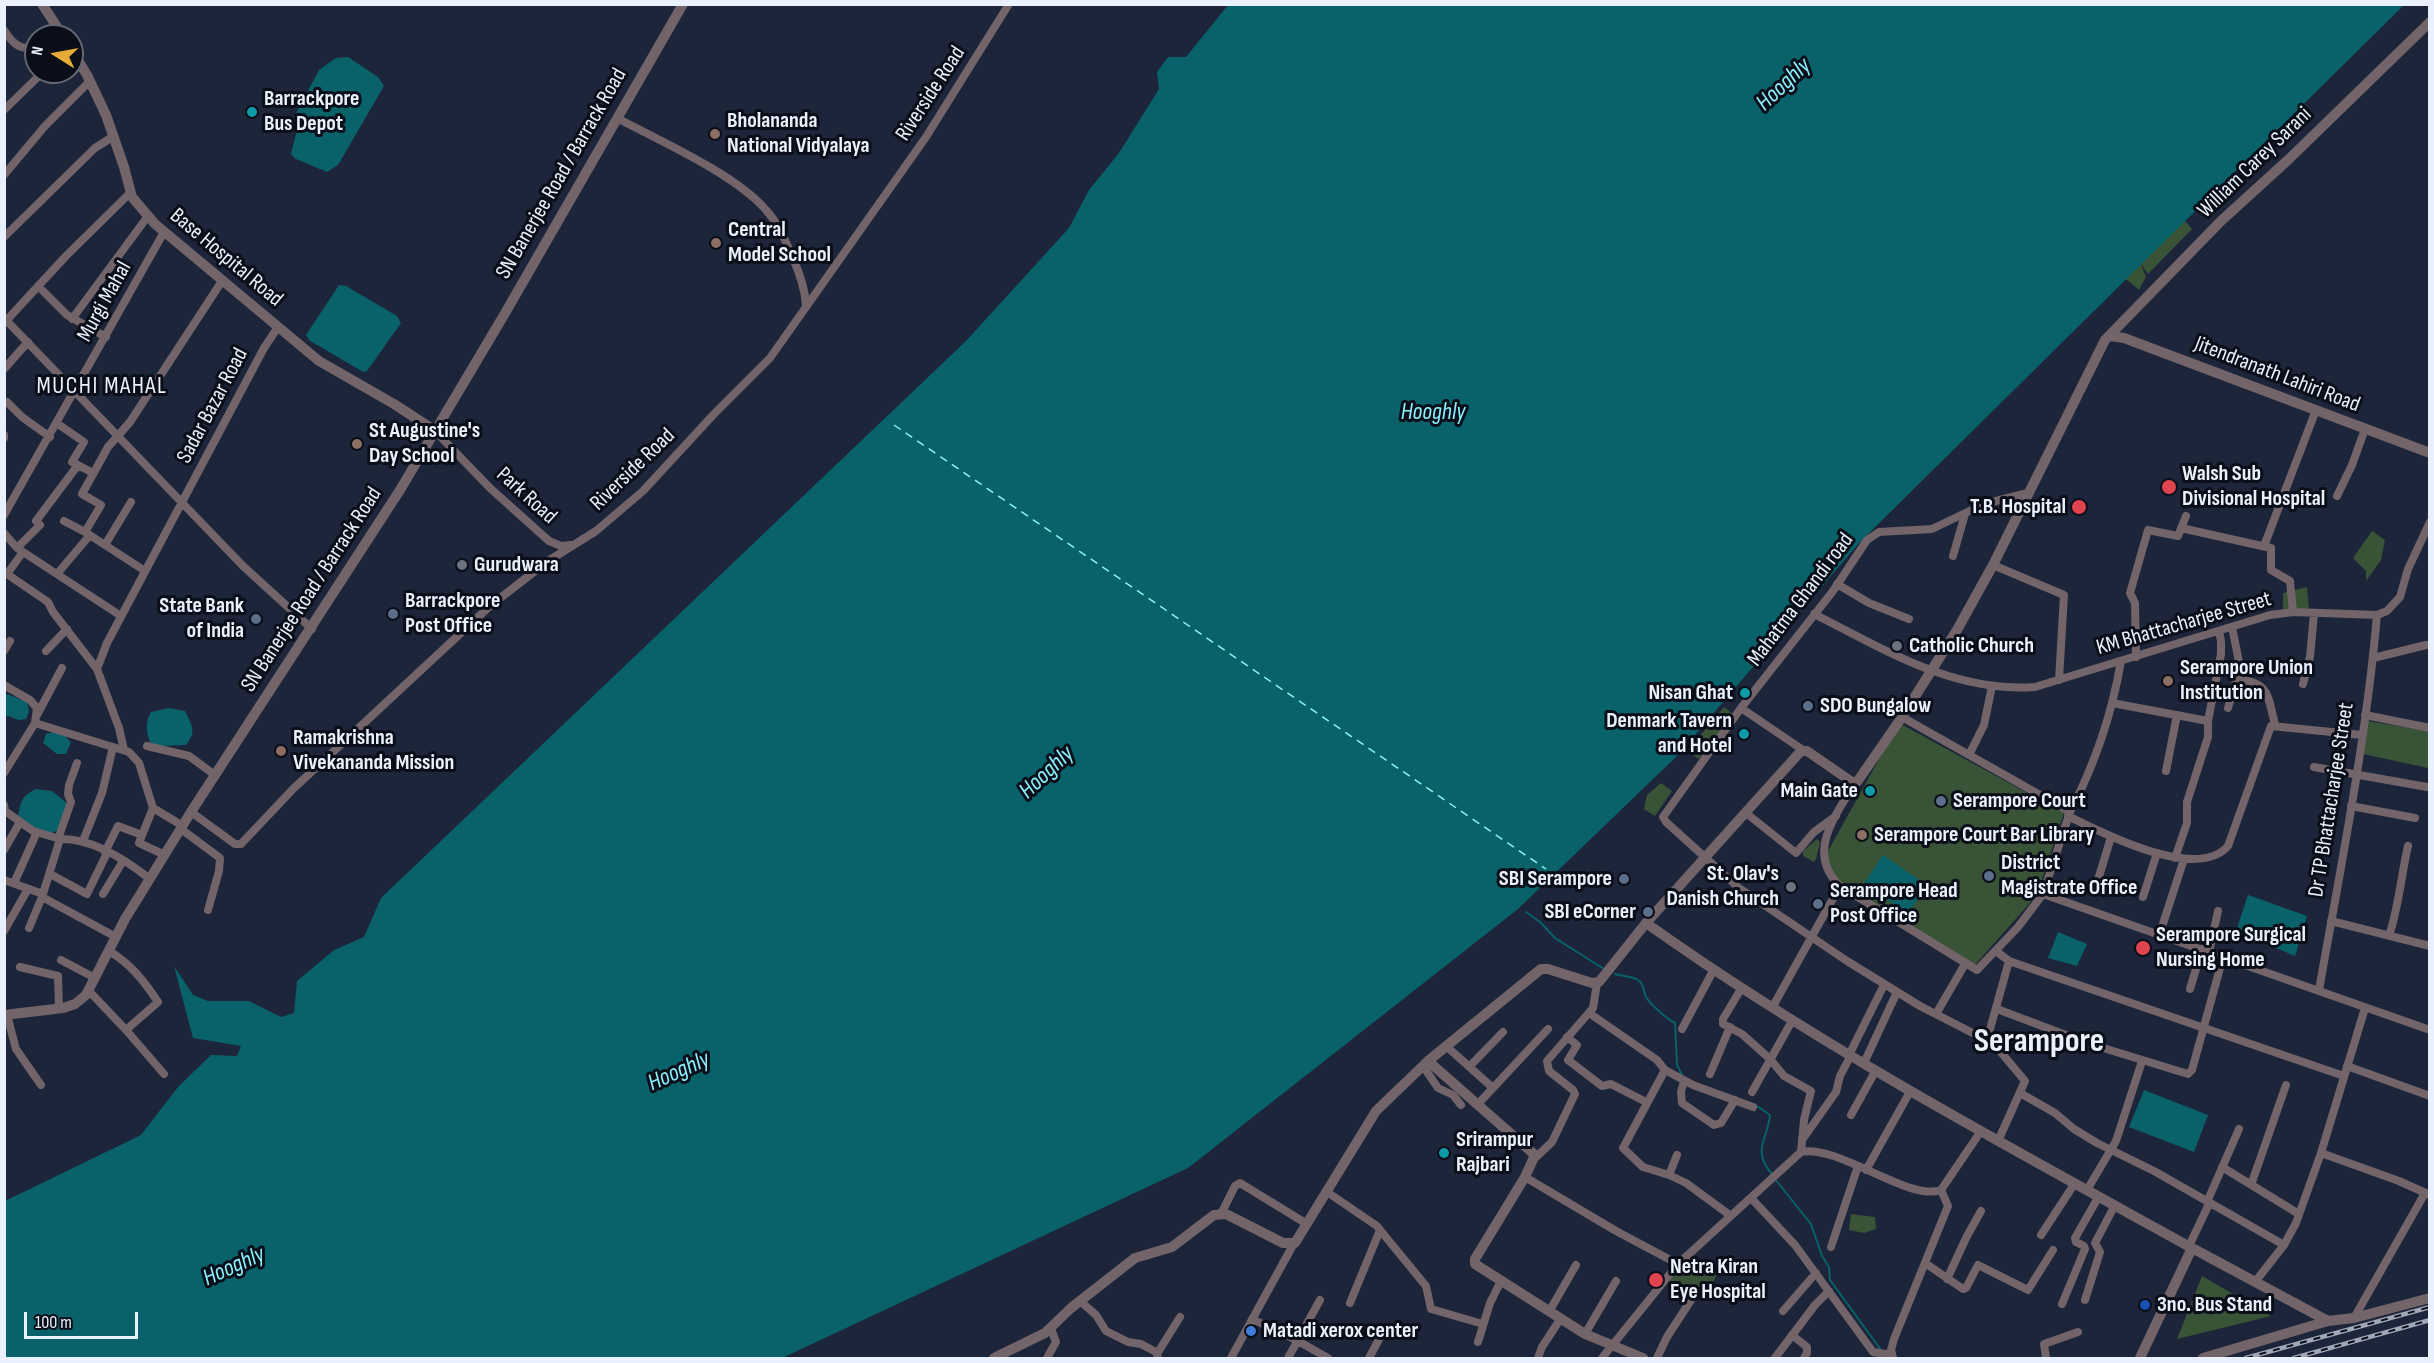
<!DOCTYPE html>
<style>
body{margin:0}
#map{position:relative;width:2434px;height:1363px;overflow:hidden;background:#1c253a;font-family:"Sofia Sans Condensed",sans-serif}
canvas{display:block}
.frame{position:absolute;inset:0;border:6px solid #e9f0fe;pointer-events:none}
.north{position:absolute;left:24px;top:24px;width:60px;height:60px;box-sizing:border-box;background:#0a0e18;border:2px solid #636874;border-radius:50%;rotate:281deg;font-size:16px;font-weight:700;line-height:24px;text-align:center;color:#e9f0fe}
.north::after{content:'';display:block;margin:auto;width:21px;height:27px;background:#e7ac36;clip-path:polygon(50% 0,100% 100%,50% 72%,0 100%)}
.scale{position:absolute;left:24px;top:1312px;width:114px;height:27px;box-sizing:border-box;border:3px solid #e9f0fe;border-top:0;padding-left:8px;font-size:18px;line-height:21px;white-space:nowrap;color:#e9f0fe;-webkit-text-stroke:4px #0a0e18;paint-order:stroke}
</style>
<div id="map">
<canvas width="2434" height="1363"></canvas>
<div class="frame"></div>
<div class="north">N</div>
<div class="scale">100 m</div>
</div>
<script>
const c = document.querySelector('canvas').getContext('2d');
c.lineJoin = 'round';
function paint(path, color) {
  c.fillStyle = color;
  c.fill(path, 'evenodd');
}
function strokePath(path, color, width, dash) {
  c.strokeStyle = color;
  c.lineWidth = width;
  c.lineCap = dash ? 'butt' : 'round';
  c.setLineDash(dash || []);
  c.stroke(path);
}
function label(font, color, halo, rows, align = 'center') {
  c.font = font + ' "Sofia Sans Condensed",sans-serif';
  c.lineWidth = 6;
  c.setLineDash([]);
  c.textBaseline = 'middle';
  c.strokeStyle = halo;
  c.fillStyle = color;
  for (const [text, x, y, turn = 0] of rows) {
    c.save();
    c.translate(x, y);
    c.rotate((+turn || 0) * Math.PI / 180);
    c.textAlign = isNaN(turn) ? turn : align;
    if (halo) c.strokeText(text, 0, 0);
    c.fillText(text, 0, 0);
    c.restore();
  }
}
const green = new Path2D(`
 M2179 214 2192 229 2148 274 2141 264 2146 277 2139 290 2121 275Z
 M2372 531 2385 540 2381 560 2366 581V571L2353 558Z
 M2307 587 2309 611 2283 610V593Z
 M1724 707 1733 714 1699 759 1687 751Z
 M2367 721 2429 731 2428 768 2363 754Z
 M1899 723 2064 813 2037 895 1974 966 1915 928 1831 883 1827 853Z
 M1661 783 1672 791 1655 816 1644 809 1647 795Z
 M1817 839 1820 842 1816 859 1814 862 1803 856V851Z
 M1851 1214 1875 1217 1876 1229 1864 1233 1849 1230Z
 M1689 1261 1718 1272 1706 1298 1691 1295 1666 1279Z
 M2202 1276 2271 1316 2177 1339Z`);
const water = new Path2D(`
 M1228 5H2404L1860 542 1676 757 1518 909 1188 1168 782 1358H5V1201L141 1135 178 1087 211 1055 237 1056 241 1046 193 1038 174 966 193 995 208 1001H249L281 1017 294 1013 297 981 334 950 364 937 381 898 966 341 1069 228 1089 190 1119 153 1159 89 1157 72 1168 57H1186Z
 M348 57 378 77 384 86 338 165 327 172 296 159 291 154 296 134 294 117 319 70 336 58Z
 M339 285 346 286 397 316 401 323 367 371 363 372 309 340 306 335Z
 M7 694 27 702 29 711 26 719 19 720 5 715 4 699Z
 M169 708 185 711C192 726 197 731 186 745L158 746 150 742C146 731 145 722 151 712Z
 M54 732 64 735 71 742 66 754H57L43 743 46 734Z
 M36 789 52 791 68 804 60 829 50 834 32 828 18 819C20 803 21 796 36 789Z
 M1883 855 1928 886 1908 913 1863 885Z
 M2248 895 2307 916 2295 956 2236 931Z
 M2058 932 2087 944 2077 966 2048 958Z
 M2144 1090 2208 1115 2194 1152 2129 1127Z`);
const stream = new Path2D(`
 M1526 912 1540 922 1555 938 1604 969
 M1615 974C1621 976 1633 976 1638 980 1645 984 1643 992 1646 997 1651 1005 1667 1019 1675 1023L1677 1065 1682 1075
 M1754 1104 1770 1115C1768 1139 1751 1150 1772 1174
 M1775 1179 1811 1224 1822 1256 1829 1267 1830 1280 1881 1350`);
const ferry = new Path2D(`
 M894 425 1546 869`);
const minor = new Path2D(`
 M4 30C12 43 20 51 36 47
 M4 110 43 72
 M617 118C660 141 735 174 766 210 777 222 785 239 791 254 799 271 805 287 806 306
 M4 175 45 126 90 81
 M4 237 95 148 114 136
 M38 286 67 315 106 337
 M4 318 243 566 312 629
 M72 319 148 216
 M5 322 66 256 131 192
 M4 369 28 342
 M7 402 22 417 50 437
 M58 424 84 442 72 462 93 473
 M434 430 490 488 549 541 561 546 571 545
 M4 435V438
 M2337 496 2352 465 2365 429
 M4 515 164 232
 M64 521 85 532 145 571
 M2181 528 2271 548V570L2290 581 2293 612
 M85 532 101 505 82 494 108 447 130 422 222 281
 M4 533 17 548 121 616
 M105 545 131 502
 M2264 546 2316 410
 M17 548 40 525 36 521 78 465
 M1953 556 1965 514
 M1993 565 2064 595 2059 680
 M4 572 48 602 53 612 97 669 119 728 124 750
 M7 574 23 552
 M57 574 90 535
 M1837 584 1869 603 1909 619
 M1814 614C1884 649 1953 693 2035 687L2270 615 2293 612 2377 615 2387 611 2400 597 2408 569 2430 522
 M4 651 10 641
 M46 651 67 629
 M2136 657 2135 603 2130 593 2148 530 2178 536 2186 516
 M2373 658 2426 645
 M97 669 107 643 264 348 278 327
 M2237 679C2271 683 2267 696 2275 724
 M2303 684 2310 657 2314 613
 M4 685 30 700 37 708 35 723 129 752 139 763 153 808 183 826
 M2112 703 2208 721
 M1741 708 1803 750
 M2228 708 2240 667 2232 627
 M37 715 62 668
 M2365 715 2430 728
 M147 746 189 756 215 775
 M1969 755 1984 725 1992 686
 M2314 767 2427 787
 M2166 771 2177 715
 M4 773 35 723
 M1855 783C1836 815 1805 853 1840 886L1977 970 2018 927 2043 894 2070 812 1902 717
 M4 805 5 811 33 831 60 839 42 897 116 937
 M2351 806 2415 818
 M153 808 139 843 165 855
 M191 812 235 844H241L293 789 490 606 548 561 596 531 643 491 714 414 770 358 926 137 1009 4
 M2070 812C2095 764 2112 714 2121 661
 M1746 813 1796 853 1814 832 1836 816
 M2068 816C2102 833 2197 882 2228 846L2271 726 2362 735
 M181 829 220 858 219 871 208 910
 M58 839 71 802 68 794 69 785 77 763
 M60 839C91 838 126 860 150 879
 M83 841 102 793 113 747
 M4 850 20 822
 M105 852 118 826 142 835
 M2175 858 2187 823V802L2208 737V721L2221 654V641L2219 631
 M50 874 87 894 107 853
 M4 880 43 894
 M2098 880 2111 837
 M14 883 37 832
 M103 894 123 861
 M2043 894 2430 1030
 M2143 897 2157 853
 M2331 921 2430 946
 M29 928 42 897
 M4 931 28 889
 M2159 936 2184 859
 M2389 936C2399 906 2401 876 2408 846
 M109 951C131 964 144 981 158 1002L126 1030
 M1996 951 2009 961 2344 1076
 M2209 952 2218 911
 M61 960 95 978
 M20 967 58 976 59 1009
 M1741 989 1723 1019V1024L1742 1034 1770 1059 1784 1076 1811 1091 1804 1120 1801 1152
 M2190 989 2202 949
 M88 990 126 1030 164 1074
 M2319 990C2341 866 2366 741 2377 615
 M1772 1008 1840 886
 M1997 1009 2087 1043 2188 1074 2192 1070 2223 957
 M1589 1013 1657 1060 1665 1070 1623 1148 1643 1167 1669 1175 1677 1155
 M1936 1014 1965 964
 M7 1015 16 1049 41 1085
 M1682 1029 1713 971
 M1567 1037 1577 1045 1568 1060 1602 1086 1611 1084 1646 1102
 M1987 1040 2009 961
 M1446 1046 1493 1088
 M1849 1055 1884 985
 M1864 1063 1897 992
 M1423 1066 1438 1088 1453 1095 1461 1105
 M2347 1066 2430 1096
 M1469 1067 1503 1032
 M1665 1070 1693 1085 1753 1107
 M1710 1074 1730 1027
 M1684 1081 1681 1092 1682 1103 1714 1125 1721 1123 1735 1100
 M1752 1092 1792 1021
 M2020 1093 2055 1113 2074 1129 2097 1143 2154 1171 2284 1245
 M1478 1104 1548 1029
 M1851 1115 1876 1070
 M1802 1140 1836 1092 1840 1076 1851 1055
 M1998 1141 2025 1081 1994 1044 1920 1006 1847 961 1739 888 1666 822 1663 817 1741 708 1833 591 1867 540 1879 532 1932 529 1984 504 2028 493
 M2321 1153 2399 1181 2430 1195
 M1535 1158 1552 1142 1575 1094 1573 1090 1549 1071 1547 1061 1593 1008 1597 983
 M2222 1167 2299 1214
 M1866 1170 1911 1090
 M1669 1175 1686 1183 1731 1216
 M1525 1177 1616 1231 1678 1264 1602 1358
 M2251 1185 2286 1085
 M2087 1190 2116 1141 2142 1061
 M1327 1192 1377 1226 1380 1230 1350 1303
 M1751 1198 1795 1245 1873 1352 1892 1355
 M2207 1202 2239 1129
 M1221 1214 1235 1186 1240 1183 1307 1224
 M1380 1230 1426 1286 1431 1309 1483 1324
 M2041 1235 2075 1183
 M2189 1246 2209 1204
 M1831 1247 1858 1166
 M1925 1263 1963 1289 1966 1288 1978 1265 2028 1290 2053 1250
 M1678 1264 1801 1152C1838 1144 1909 1202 1941 1190L1981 1131
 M1947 1279 1967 1236 1981 1211
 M2255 1282 2284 1245 2296 1223 2321 1153 2365 1008
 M2085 1300 2100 1252 2095 1243 2115 1205
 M1080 1301 1096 1315 1106 1331 1128 1342 1141 1344 1156 1352 1158 1358
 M2062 1304 2085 1249 2084 1246 2076 1242 2075 1238 2099 1196
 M1550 1310 1576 1265
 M1783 1311 1816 1273
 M2354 1318 2425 1193
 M1252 1319 1296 1340 1328 1358
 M1585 1334 1616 1281
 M1792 1335 1807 1347V1353L1804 1358
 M1478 1342 1490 1303 1501 1281
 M1157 1354 1180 1317
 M1047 1358 1056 1342 1051 1329
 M1231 1358 1293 1245
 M1288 1358 1320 1300
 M1369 1358 1385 1328 1405 1330
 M1538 1358 1542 1347 1561 1318
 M1657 1358 1667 1337 1693 1297
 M1775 1358 1815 1305 1829 1291
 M1893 1358 1891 1350 1894 1339 1948 1206 1941 1190
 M2046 1358 2044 1344 2078 1332`);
const tertiary = new Path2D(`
 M42 4 63 36
 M72 50 87 75 106 115 124 167 132 197 155 224 319 361 394 404 434 430
 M2110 336 2124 338 2430 453
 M1646 923C1819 1046 2007 1146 2192 1248L2140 1358
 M4 1015 63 1008 75 1004 86 995 125 919 191 812 400 490 504 315 683 4
 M1428 1061 1535 1155 1525 1177 1475 1259V1264L1585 1334 1643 1358
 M2192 1248 2328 1321 2354 1318 2430 1298
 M994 1358 1045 1333 1071 1308 1135 1258 1172 1247 1214 1215 1226 1214 1283 1243H1295L1376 1111 1428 1061 1541 969H1548L1592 983 1599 982 1646 923 1801 751H1807L1852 782H1857L1902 717 1957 630 1993 565 2105 340 2221 221 2289 159 2430 22
 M2203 1358 2328 1321`);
const rail = new Path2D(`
 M2246 1358 2430 1307
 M2294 1358 2430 1320`);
const markers = [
 [252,112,6,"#0f9aa8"],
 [715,134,6,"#8d6e63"],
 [716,243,6,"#8d6e63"],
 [357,444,6,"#8d6e63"],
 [2169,487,8,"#e0444e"],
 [2079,507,8,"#e0444e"],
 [462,565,6,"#6b7280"],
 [393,614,6,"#5c6f8a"],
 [256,619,6,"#5c6f8a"],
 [1897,646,6,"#6b7280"],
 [2168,681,6,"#8d6e63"],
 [1745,693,6,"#0f9aa8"],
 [1808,706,6,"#5c6f8a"],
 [1744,734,6,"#0f9aa8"],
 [281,751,6,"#8d6e63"],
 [1870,791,6,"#0f9aa8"],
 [1941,801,6,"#5c6f8a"],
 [1862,835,6,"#8d6e63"],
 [1989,876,6,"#5c6f8a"],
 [1624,879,6,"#5c6f8a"],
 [1791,887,6,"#6b7280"],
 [1818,904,6,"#5c6f8a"],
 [1648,912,6,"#5c6f8a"],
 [2143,948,8,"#e0444e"],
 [1444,1153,6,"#0f9aa8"],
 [1656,1280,8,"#e0444e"],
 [2145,1305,6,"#1a4fb4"],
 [1251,1331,6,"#3f7fe0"]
];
const streetNames = [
 ["Riverside Road",931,94,-57],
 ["William Carey Sarani",2255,163,-44],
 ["SN Banerjee Road / Barrack Road",562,174,-60],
 ["Base Hospital Road",226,258,40],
 ["Murgi Mahal",105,302,-61],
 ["Jitendranath Lahiri Road",2277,375,21],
 ["Sadar Bazar Road",213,406,-62],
 ["Riverside Road",633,470,-44],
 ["Park Road",526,496,42],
 ["SN Banerjee Road / Barrack Road",312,590,-57],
 ["Mahatma Ghandi road",1801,600,-53],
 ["KM Bhattacharjee Street",2184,624,-16],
 ["Dr TP Bhattacharjee Street",2332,800,-81]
];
const poiNames = [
 ["Barrackpore",264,99],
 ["Bus Depot",264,124],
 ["Bholananda",727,121],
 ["National Vidyalaya",727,146],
 ["Central",728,230],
 ["Model School",728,255],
 ["St Augustine's",369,431],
 ["Day School",369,456],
 ["Walsh Sub",2182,474],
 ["Divisional Hospital",2182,499],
 ["T.B. Hospital",2066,507,"right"],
 ["Gurudwara",474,565],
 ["Barrackpore",405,601],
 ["Post Office",405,626],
 ["State Bank",244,606,"right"],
 ["of India",244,631,"right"],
 ["Catholic Church",1909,646],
 ["Serampore Union",2180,668],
 ["Institution",2180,693],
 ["Nisan Ghat",1733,693,"right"],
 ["SDO Bungalow",1820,706],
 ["Denmark Tavern",1732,721,"right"],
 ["and Hotel",1732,746,"right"],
 ["Ramakrishna",293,738],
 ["Vivekananda Mission",293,763],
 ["Main Gate",1858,791,"right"],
 ["Serampore Court",1953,801],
 ["Serampore Court Bar Library",1874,835],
 ["District",2001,863],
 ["Magistrate Office",2001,888],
 ["St. Olav's",1779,874,"right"],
 ["Danish Church",1779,899,"right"],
 ["SBI Serampore",1612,879,"right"],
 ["Serampore Head",1830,891],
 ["Post Office",1830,916],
 ["SBI eCorner",1636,912,"right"],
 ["Serampore Surgical",2156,935],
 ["Nursing Home",2156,960],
 ["Srirampur",1456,1140],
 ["Rajbari",1456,1165],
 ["Netra Kiran",1670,1267],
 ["Eye Hospital",1670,1292],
 ["3no. Bus Stand",2157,1305],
 ["Matadi xerox center",1263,1331]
];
const waterNames = [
 ["Hooghly",1784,85,-43],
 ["Hooghly",1433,413],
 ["Hooghly",1047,773,-43],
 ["Hooghly",679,1072,-24],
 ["Hooghly",234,1267,-24]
];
const neighbourhoodNames = [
 ["MUCHI MAHAL",102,387]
];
const townNames = [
 ["Serampore",2039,1042]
];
paint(green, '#385335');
paint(water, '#09626a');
strokePath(stream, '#09626a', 2);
strokePath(ferry, '#89f2fe', 1.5, [8, 6]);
strokePath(minor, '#726469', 8);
strokePath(tertiary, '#726469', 10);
strokePath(rail, '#a0a8b8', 4.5);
strokePath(rail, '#0a0e18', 2, [7]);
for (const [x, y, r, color] of markers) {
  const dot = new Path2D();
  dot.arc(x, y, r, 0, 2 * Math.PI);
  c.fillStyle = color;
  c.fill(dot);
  strokePath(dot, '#0a0e18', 2);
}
label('22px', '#e9f0fe', '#0a0e18', streetNames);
label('bold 22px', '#e9f0fe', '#0a0e18', poiNames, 'left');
label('italic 24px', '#89f2fe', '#0a0e18', waterNames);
c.letterSpacing = '1.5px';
label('24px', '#e9f0fe', '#0a0e18', neighbourhoodNames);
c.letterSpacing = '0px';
label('bold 34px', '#e9f0fe', '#0a0e18', townNames);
</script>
